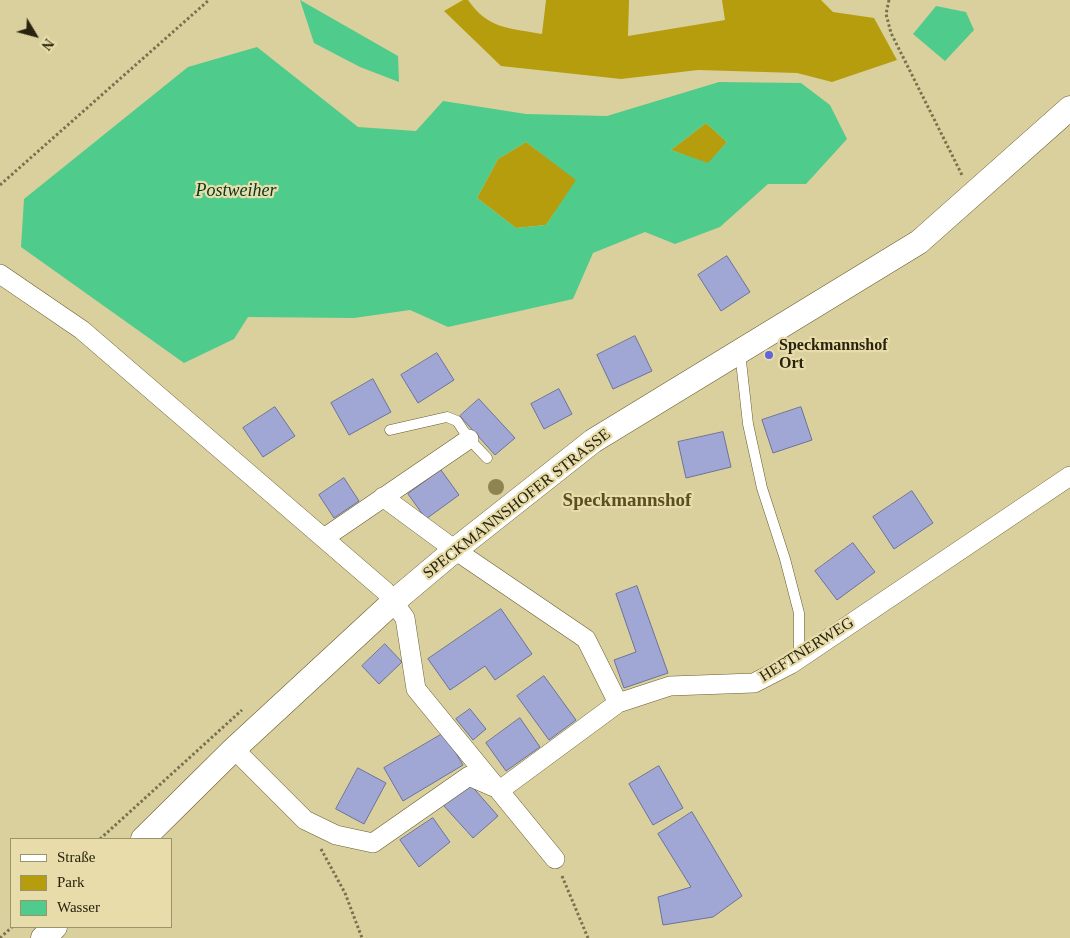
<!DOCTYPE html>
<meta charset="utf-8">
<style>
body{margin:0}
#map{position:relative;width:1070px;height:938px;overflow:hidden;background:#dad09d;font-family:Georgia,serif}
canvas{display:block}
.legend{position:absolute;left:10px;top:838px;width:162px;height:90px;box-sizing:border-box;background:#e8ddaa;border:1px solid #9b936c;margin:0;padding:6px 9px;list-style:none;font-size:15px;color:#27230f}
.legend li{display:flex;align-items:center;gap:10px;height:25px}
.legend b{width:25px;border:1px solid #9b936c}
.north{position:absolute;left:10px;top:10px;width:50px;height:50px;-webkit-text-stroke:4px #e8ddaa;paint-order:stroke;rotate:127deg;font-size:14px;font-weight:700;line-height:20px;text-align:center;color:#27230f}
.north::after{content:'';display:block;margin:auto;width:18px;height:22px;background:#27230f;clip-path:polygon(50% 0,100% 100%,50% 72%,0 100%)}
</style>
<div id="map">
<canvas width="1070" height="938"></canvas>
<ul class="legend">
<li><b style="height:6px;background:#fff"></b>Straße</li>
<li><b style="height:14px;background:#b69d0d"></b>Park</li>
<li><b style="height:14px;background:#4fcb8b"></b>Wasser</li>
</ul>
<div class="north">N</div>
</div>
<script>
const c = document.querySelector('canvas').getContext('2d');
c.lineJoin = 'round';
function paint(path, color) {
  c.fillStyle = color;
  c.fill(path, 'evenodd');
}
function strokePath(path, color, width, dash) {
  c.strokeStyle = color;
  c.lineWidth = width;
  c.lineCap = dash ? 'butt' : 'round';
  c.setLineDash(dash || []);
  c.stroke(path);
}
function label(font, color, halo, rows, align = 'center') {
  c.font = font + ' Georgia,serif';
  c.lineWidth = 4.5;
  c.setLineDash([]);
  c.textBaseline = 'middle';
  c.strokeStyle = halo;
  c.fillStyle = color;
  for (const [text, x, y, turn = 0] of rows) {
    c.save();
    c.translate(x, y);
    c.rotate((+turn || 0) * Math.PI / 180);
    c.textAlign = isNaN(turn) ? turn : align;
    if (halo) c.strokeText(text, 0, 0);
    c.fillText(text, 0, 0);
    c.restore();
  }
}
const green = new Path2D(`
 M463 0H468C488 29 509 28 542 34L546 0H629L628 36 725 20 722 0H821L833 12 874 18 897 60 832 82 797 73 698 70 621 79 501 66 444 11Z
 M706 123 727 142 708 164 671 150Z
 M526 142 577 180 546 225 516 228 477 198 498 159Z`);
const water = new Path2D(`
 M300 0 398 56 399 82 360 67 314 43Z
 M936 6 966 12 974 30 945 61 913 34Z
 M257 47 358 127 416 131 443 101 526 114 607 116 719 82 801 83 830 105 847 139 806 184H768L720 227 675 244 645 232 593 253 573 299 448 327 410 310 354 318 248 317 234 339 184 363 21 247 24 199 188 67ZM706 123 727 142 708 163 671 150ZM526 142 576 180 546 225 516 228 477 198 498 159Z`);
const building = new Path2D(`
 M727 256 750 292 721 311 698 275Z
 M635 336 652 371 613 389 597 355Z
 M437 353 454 380 418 403 401 375Z
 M373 379 391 412 349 435 331 403Z
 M559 389 572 414 544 429 531 404Z
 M479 399 515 438 495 455 460 416Z
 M275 407 295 436 263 457 243 428Z
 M801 407 812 440 773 453 762 420Z
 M723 432 731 467 686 478 678 442Z
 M441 470 459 495 426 519 408 494Z
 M344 478 359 501 334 518 319 495Z
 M912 491 933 523 894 549 873 517Z
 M853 543 875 572 837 600 815 571Z
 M637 586 668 673 624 688 614 660 636 652 616 594Z
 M501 609 532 654 495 680 485 666 450 690 428 659Z
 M385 644 402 662 379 684 362 666Z
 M544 676 576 720 549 740 517 696Z
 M470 709 486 729 473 740 456 719Z
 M520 718 540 747 506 771 486 743Z
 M444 733 463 765 403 801 384 768Z
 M659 766 683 808 653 825 629 784Z
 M358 768 386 783 364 824 336 809Z
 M469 783 498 816 473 838 444 806Z
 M692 812 742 896 713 917 663 925 658 897 691 887 658 834Z
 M433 818 450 842 419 867 400 840Z`);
const path = new Path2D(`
 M889 0 886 14 891 33 963 177
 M0 185 209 0
 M100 839 242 710
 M321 849 345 893 362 938
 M562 876 588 938
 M0 938 12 927`);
const service = new Path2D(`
 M740 352 748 424 762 488 785 559 799 613V658
 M390 430 447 417 457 421 469 439 487 458`);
const minor = new Path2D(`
 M0 274 82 330 385 591 405 618 416 689 555 859
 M383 497 455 550 586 639 618 703
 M324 538 469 439
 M234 749 305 820 336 835 373 843 469 776 494 787
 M500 790 618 703 670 686 754 683 791 664 1070 476`);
const tertiary = new Path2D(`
 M143 839 234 749 392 603 455 550 593 441 919 242 1070 108
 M43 938 55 927`);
const trees = [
 [496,487]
];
const markers = [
 [769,355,5,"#6064dd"]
];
const poiNames = [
 ["Speckmannshof",779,346],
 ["Ort",779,364]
];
const streetNames = [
 ["SPECKMANNSHOFER STRASSE",517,504,-38],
 ["HEFTNERWEG",807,650,-32]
];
const waterNames = [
 ["Postweiher",236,191]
];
const quarterNames = [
 ["Speckmannshof",627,501]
];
paint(green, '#b69d0d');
paint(water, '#4fcb8b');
paint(building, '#a0a7d5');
strokePath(building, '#6b719c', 1);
strokePath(service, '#675d2e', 11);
strokePath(minor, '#675d2e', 20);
strokePath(tertiary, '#675d2e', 25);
strokePath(path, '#78714f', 3, [2.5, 2.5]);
strokePath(service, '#fff', 10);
strokePath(minor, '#fff', 19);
strokePath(tertiary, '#fff', 24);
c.fillStyle = '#8e8451';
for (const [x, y] of trees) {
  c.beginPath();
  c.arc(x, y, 8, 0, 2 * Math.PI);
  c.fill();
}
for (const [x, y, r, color] of markers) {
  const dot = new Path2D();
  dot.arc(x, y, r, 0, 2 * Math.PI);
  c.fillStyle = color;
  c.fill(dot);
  strokePath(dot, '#e8ddaa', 2);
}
label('bold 16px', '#27230f', '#e8ddaa', poiNames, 'left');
label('16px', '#27230f', '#e8ddaa', streetNames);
label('italic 18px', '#013820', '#e8ddaa', waterNames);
label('bold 19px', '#594f20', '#e8ddaa', quarterNames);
</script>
